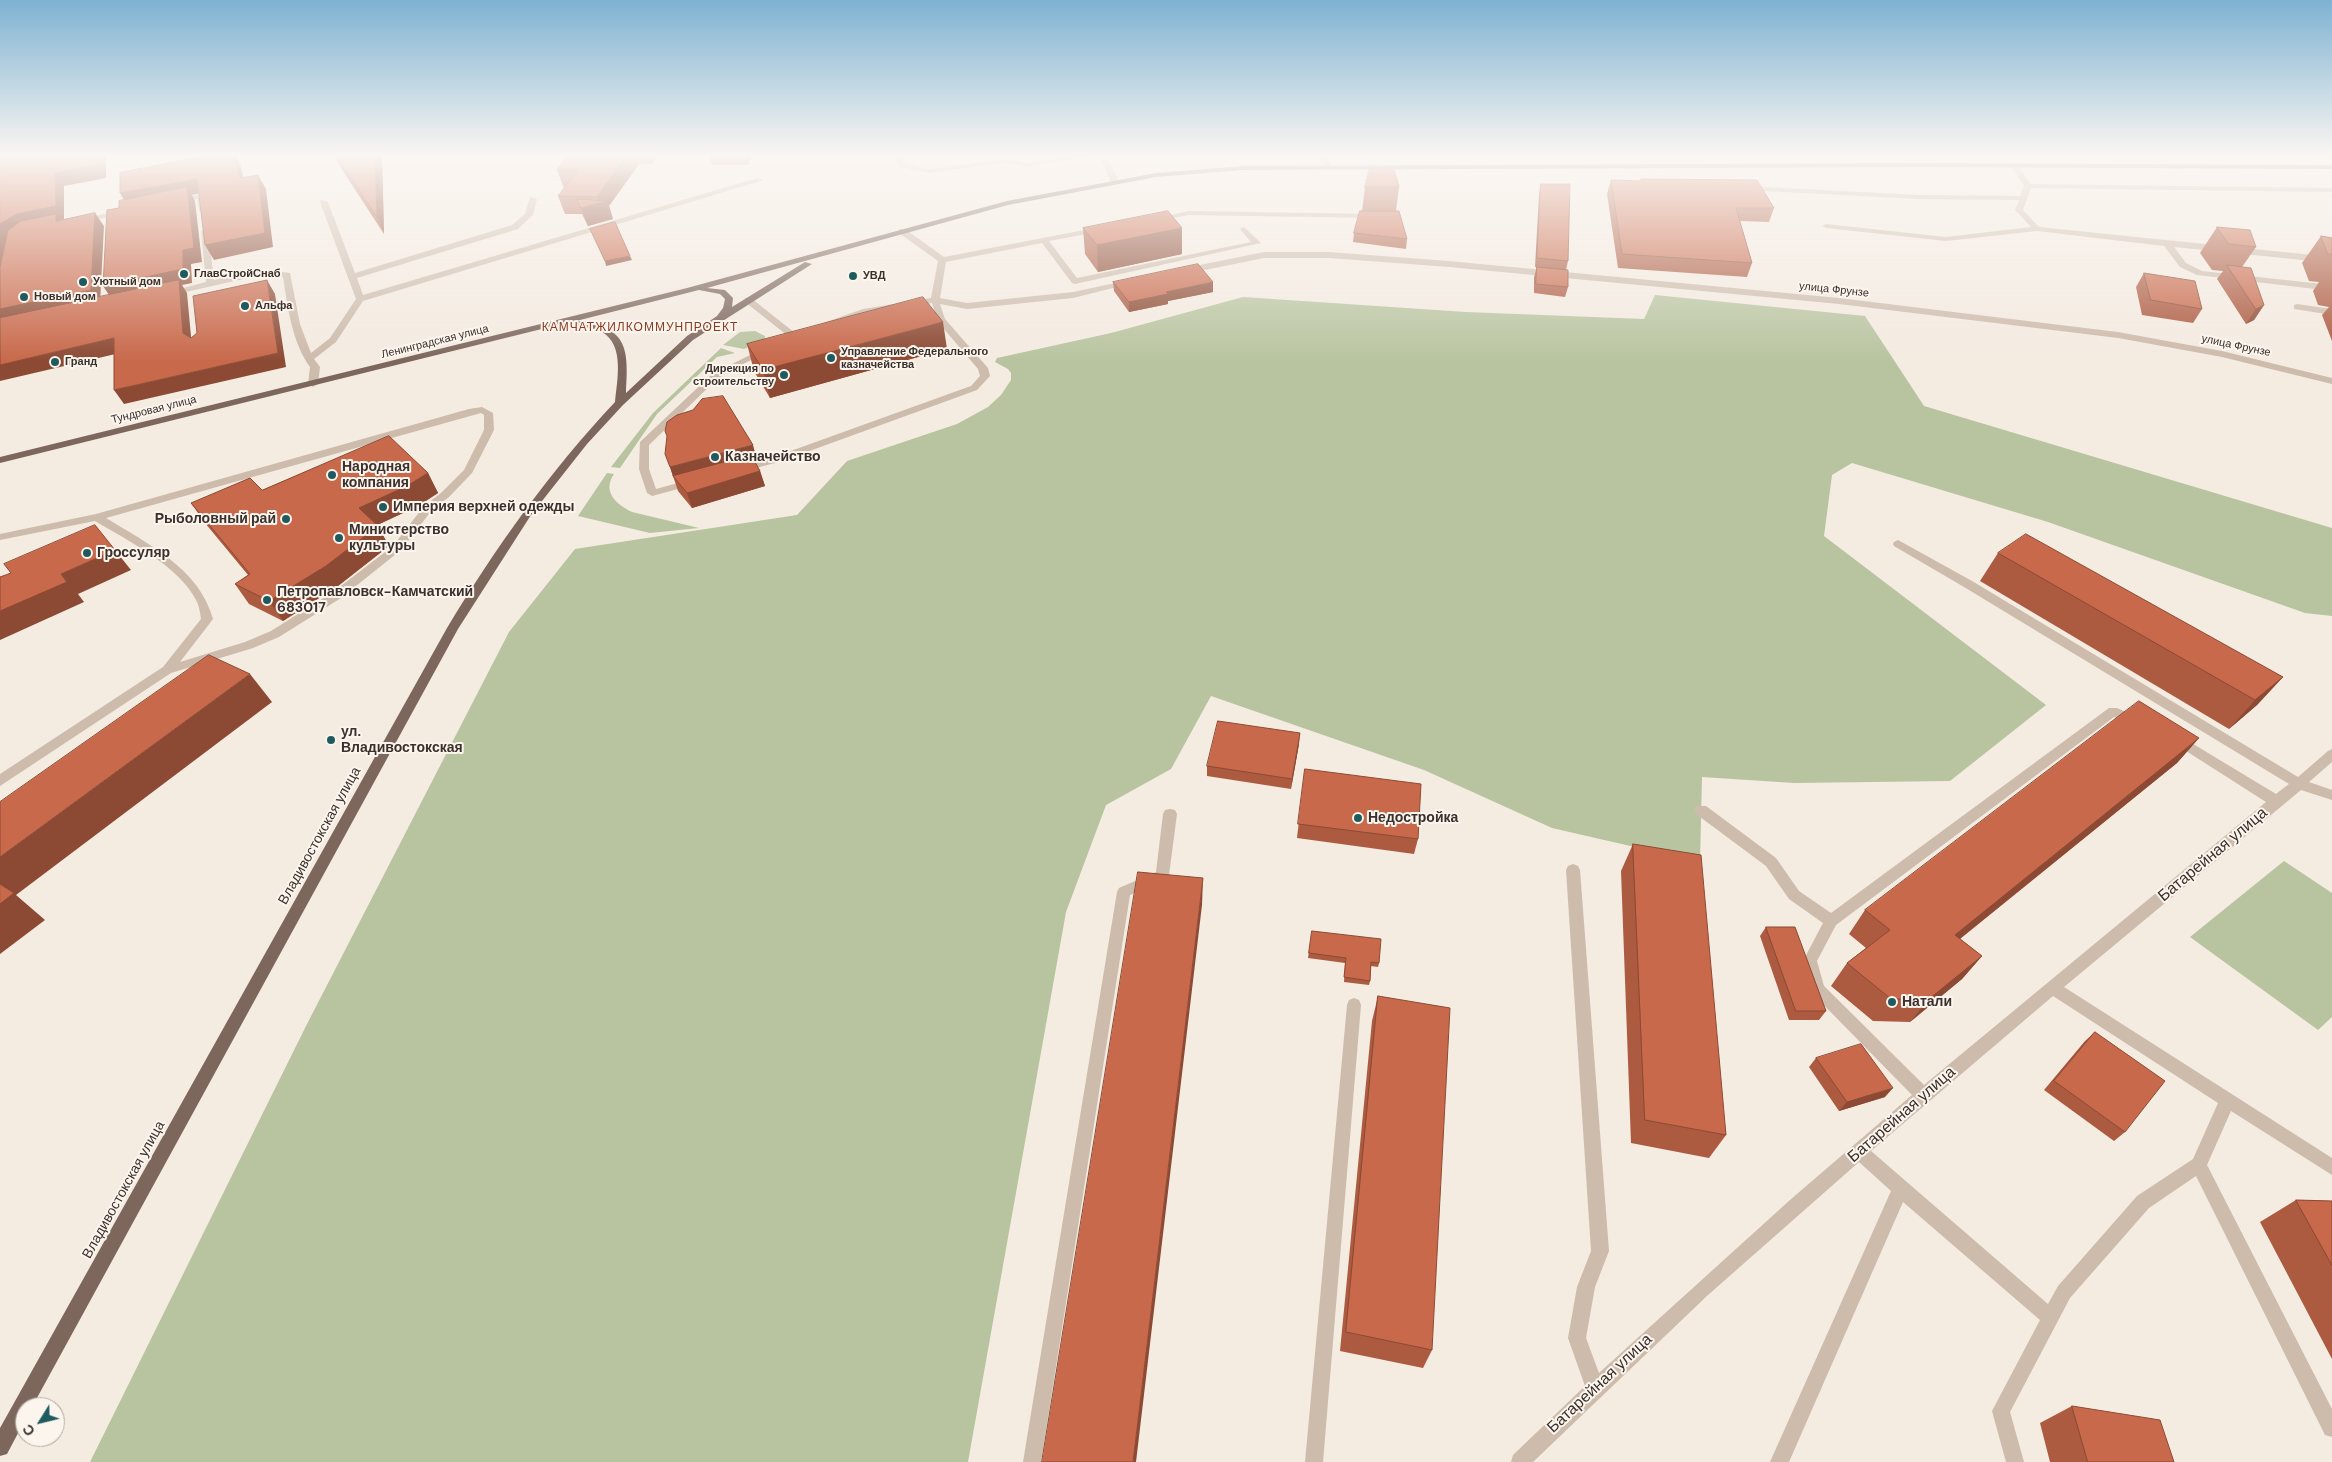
<!DOCTYPE html>
<meta charset="utf-8">
<style>
body{margin:0}
#map{position:relative;width:2332px;height:1462px;overflow:hidden;background:#f4ebe1;font-family:"DM Sans",sans-serif}
canvas{display:block}
.north{position:absolute;left:15px;top:1397px;width:50px;height:50px;box-sizing:border-box;background:#fbf5ee;border:1px solid #aea6a0;border-radius:50%;rotate:234deg;font-size:14px;font-weight:700;line-height:20px;text-align:center;color:#3b302b}
.north::after{content:'';display:block;margin:auto;width:18px;height:22px;background:#1f5a5e;clip-path:polygon(50% 0,100% 100%,50% 72%,0 100%)}
</style>
<div id="map">
<canvas width="2332" height="1462"></canvas>
<div class="north">С</div>
</div>
<script>
const c = document.querySelector('canvas').getContext('2d');
c.lineJoin = 'round';
function paint(path, color) {
  c.fillStyle = color;
  c.fill(path, 'evenodd');
}
function strokePath(path, color, width, dash) {
  c.strokeStyle = color;
  c.lineWidth = width;
  c.lineCap = dash ? 'butt' : 'round';
  c.setLineDash(dash || []);
  c.stroke(path);
}
function label(font, color, halo, rows, align = 'center') {
  c.font = font + ' "DM Sans",sans-serif';
  c.lineWidth = 4;
  c.setLineDash([]);
  c.textBaseline = 'middle';
  c.strokeStyle = halo;
  c.fillStyle = color;
  for (const [text, x, y, turn = 0] of rows) {
    c.save();
    c.translate(x, y);
    c.rotate((+turn || 0) * Math.PI / 180);
    c.textAlign = isNaN(turn) ? turn : align;
    if (halo) c.strokeText(text, 0, 0);
    c.fillText(text, 0, 0);
    c.restore();
  }
}
const green = new Path2D(`
 M1655 295 1865 316 1924 406 2332 528V616L2305 613 2048 522 1852 463 1832 475 1824 536 2046 705 1950 781 1794 783 1702 777 1700 862 1552 828 1424 770 1211 696 1171 769 1106 805 1066 912 968 1462H90L307 1024 509 632 575 549 797 515 847 461 957 424 988 407 1001 395 1011 380V373L1008 369 995 362 997 358 1111 333 1243 297 1466 312 1644 319Z
 M740 332 755 331 765 336V340L744 349 723 345Z
 M721 348 735 353 717 357 657 414 620 468 611 467 653 413Z
 M607 473 614 474C602 492 616 504 632 512L699 528 650 533 578 516Z
 M2284 861 2332 893V1017L2318 1030 2190 937Z`);
const minor = new Path2D(`
 M894 156H902L905 163 929 169 1005 159 1028 163 1069 156H1090L1028 167 1005 163 929 173 899 167Z
 M1099 156H1107L1119 182 1118 184 1111 182Z
 M1319 156H1326L1333 167 1332 169H1326Z
 M2011 163H2017L2030 184 2332 188V192L2031 188 2023 210 2039 227 2332 257V263L2174 247 2186 263 2202 271 2332 285V291L2197 275 2180 267 2164 246 2037 231 1946 241 1826 228 1822 226 1826 224 1946 237 2031 227 2015 210 2019 200 1918 199 1745 190 1741 188 1745 186 1918 195 2020 196 2024 186 2010 165Z
 M757 178 764 180 363 301 336 342 314 359 320 367 318 384 313 387 308 384 310 367C292 342 288 309 283 277L261 275 168 296 164 293 206 282 201 231 208 229 214 280 261 269 290 273 300 324 311 353 330 338 356 299 320 202 321 200 328 202 355 273 512 225 525 214 530 197 537 199 533 215 518 229 357 278 363 295Z
 M201 194 205 196 206 213 199 211 197 199 176 203 172 201Z
 M123 210H126V214L81 222 77 220Z
 M1189 211 1376 214 1380 216 1376 218 1189 215 1157 221 1153 219Z
 M1100 227H1103V231L1049 241 1077 278 1251 242 1240 229 1244 227 1261 243 1075 284 1072 283 1042 243 946 262 940 298 967 303 1073 292 1129 280 1133 283 1073 298 967 309 940 304 945 319 988 368 990 376 977 390 782 461 652 496 647 493 639 469 640 442 712 374 788 336 745 302V298H751L795 333 863 309 931 298 938 261 899 233V229H905L944 257ZM932 303 938 322 978 369 980 376 971 386 774 457 656 489 649 469V445L718 378 743 364 797 338 868 313Z
 M1264 252H1329L1449 261 1839 298 2118 332 2222 351 2332 378V384L2222 357 2118 338 1839 304 1449 267 1329 258H1264L1185 274 1181 271 1185 268Z
 M2297 304 2332 309V315L2294 309V305Z
 M482 407 493 413 494 430 472 473 449 497 432 510 401 550 341 598 279 637 253 648 171 673 0 786V774L163 667 201 619C200 612 199 605 196 600 179 566 127 540 95 521L0 540V534L96 514 469 409ZM481 413 484 415V430L464 470 441 493 424 506 393 546 333 592 271 631 245 642 180 662 213 619C199 568 148 544 106 518Z
 M1898 540 1972 581 2298 777 2328 751 2332 749V762L2309 782 2332 790V800L2301 790 2064 987 2332 1158V1175L2231 1111 2207 1165 2332 1409V1437L2325 1435 2196 1176 2149 1208 2070 1298 2010 1412 2024 1462H2006L1992 1411 2040 1320 1903 1202 1789 1462H1770L1891 1191 1859 1162 1708 1295 1533 1462H1511L1513 1455 1585 1386 1568 1338 1577 1287 1591 1251 1566 870 1568 866 1573 864 1578 866 1580 870 1609 1251 1595 1287 1586 1338 1599 1373 1790 1200 1912 1095 1813 994 1803 961 1823 923 1789 899 1766 866 1696 814 1694 810 1696 806H1706L1776 858 1799 891 1831 913 2109 708H2117L2139 718 2141 721 2139 724 2135 726 2114 717 1836 925 1817 961 1824 986 1924 1085 2266 802 2172 742 2170 739 2172 736H2180L2276 794 2289 784 1964 587 1894 546 1893 544 1894 542ZM2053 996 2218 1103 2193 1159 2137 1196 2058 1286 2048 1304 1871 1151Z
 M1170 809 1175 810 1177 814 1169 875 1167 879 1130 895 1041 1462H1023L1117 892 1119 888 1156 872 1163 814 1165 810Z
 M1354 998 1359 1000 1361 1005 1323 1462H1305L1347 1005 1349 1000Z`);
const major = new Path2D(`
 M1915 163 2332 165V169L1915 167 1242 170 1156 177 1008 205 707 288 725 290 733 298 732 307 805 262 812 264 693 340 623 405 587 444 531 515 458 629 32 1407H25V1420L7 1454 0 1456V1428L447 628C496 547 550 471 615 402 617 381 625 345 602 332 592 327 581 327 571 325L570 322 0 463V457L687 288 1007 201 1156 173 1242 166ZM699 290 720 294 725 299 723 308 717 316 687 336 626 393C629 346 627 327 576 321Z`);
const wall = new Path2D(`
 M335 156H382L384 234 337 162Z
 M568 156H657L652 164H639L609 206 613 219 588 226 582 214H565L558 196 565 188H564L557 170Z
 M710 156H752L747 165H712Z
 M1641 179 1774 208 1769 222 1740 221 1752 263 1747 277 1618 268 1607 194 1611 180 1641 181Z
 M1541 184 1568 261 1566 270 1568 287 1565 297 1534 293V277L1537 267H1535L1539 193Z
 M1365 187H1399L1396 211 1407 239 1406 249 1353 242 1354 233 1362 211Z
 M2217 227 2256 247 2242 267 2264 305 2254 320 2246 324 2217 279 2223 271 2212 270 2200 253Z
 M1083 228H1182V254L1098 272 1085 254Z
 M2321 236 2332 238V341L2322 315 2329 307 2318 305 2313 291 2319 282 2309 281 2302 263Z
 M2144 273 2202 309 2193 323 2142 315 2136 287Z
 M1113 282 1213 292 1168 301V304L1129 312 1114 291Z
 M747 344 947 349 770 398 754 371Z
 M754 460 760 471 765 486 692 508 678 491 670 467 757 460Z
 M428 473 438 493 418 506 377 525 389 546 338 586 283 621 249 604 235 584 248 575 205 523 191 503 262 490Z
 M1998 553 2283 677 2257 705 2229 729 1980 581Z
 M2199 738 2177 763 1960 939 1982 956 1962 979 1910 1022 1873 1021 1831 986 1847 963 1866 948 1849 934 1865 910Z
 M1299 744 1291 789 1207 776V766Z
 M1305 769 1418 839 1414 854 1297 838Z
 M1633 844 1726 1135 1709 1158 1631 1143 1621 871Z
 M1766 927 1826 1011 1819 1020H1789L1760 936Z
 M1312 931 1379 963 1378 967 1371 966 1370 981 1369 985 1344 982 1345 963 1308 958Z
 M1378 996 1432 1350 1423 1368 1340 1351 1372 1021Z
 M2095 1032 2125 1132 2114 1141 2044 1090 2085 1041Z
 M1816 1058 1885 1097 1839 1111 1809 1067Z
 M2296 1200 2332 1201V1359L2260 1222Z
 M2072 1406 2174 1462H2050L2040 1423Z`);
const shadedWall = new Path2D(`
 M98 156H106V178L64 186V220L0 270V224L55 173Z
 M234 156H236L240 164 247 192 240 178Z
 M375 156H382L384 234 377 217Z
 M626 156H637L639 164 609 206 613 219 588 226 581 208 599 203 597 197Z
 M650 156H657L652 164Z
 M745 156H752L747 165Z
 M258 175 266 189 273 247 214 260 205 245Z
 M197 179 205 192 192 195 195 201 202 262 191 264 192 283 182 285 187 293 192 347 113 301 103 286 128 207 120 193Z
 M95 213 104 226 100 303 0 325V309Z
 M1182 228V254L1098 272 1097 245Z
 M630 256 632 260 606 266 605 261Z
 M267 280 275 294 286 367 124 404 114 390 278 353Z
 M1213 282V292L1168 301V304L1129 312V302L1166 292Z
 M2264 305 2254 320 2246 324 2256 309Z
 M943 322 947 349 770 398 763 370Z
 M114 338 124 352 0 381V365Z
 M753 445 757 460 677 481 673 476 675 482 670 467Z
 M760 471 765 486 692 508 687 493Z
 M428 473 438 493 418 506 371 528 359 508Z
 M378 526 389 546 338 586 283 621 269 601Z
 M115 550 131 570 78 594 84 602 0 640V611L61 574Z
 M250 674 272 702 16 895 45 920 0 954V857Z
 M2283 677 2257 705 2229 729 2255 700Z
 M1300 733 1299 744 1291 789 1292 779Z
 M2199 738 2177 763 1936 958 1955 935Z
 M1203 878 1202 905 1136 1462H1133Z
 M1982 956 1962 979 1910 1022 1929 999Z
 M1893 1088 1885 1097 1839 1111 1847 1102Z`);
const building = new Path2D(`
 M0 156H98V165L55 173 56 206 17 214 0 224Z
 M204 156H234L240 178 258 175 265 233 205 245 197 179 120 193V173Z
 M337 156H375L377 217Z
 M568 156H626L597 197 558 196 578 170H557Z
 M1370 169H1394L1399 187H1365Z
 M1641 179 1757 180 1774 208H1736L1752 263 1622 254 1611 180 1642 181Z
 M1541 184H1570L1568 261 1537 258Z
 M187 187 194 248 183 250V269L103 286 107 210 119 208V201Z
 M577 199 607 201 581 208Z
 M1168 211 1182 228 1097 245 1083 228Z
 M1360 211H1399L1407 239 1354 233Z
 M95 213 91 290 0 309V267L8 230 21 221 56 214V221Z
 M615 222 630 256 605 261 590 229Z
 M2217 227 2250 230 2256 247 2229 244Z
 M2321 236 2332 238V255L2328 254Z
 M1198 264 1213 282 1166 292 1168 294 1129 302 1113 282Z
 M2227 265 2251 268 2264 305 2256 309Z
 M1537 267 1568 270V287L1536 284Z
 M2144 273 2195 281 2202 309 2151 300Z
 M179 280 183 333 191 338 197 333 193 296 267 280 278 353 114 390V338L0 365V318Z
 M923 297 943 322 763 370 747 344Z
 M723 396 753 445 670 467 665 454 667 436 665 431 667 422 677 415 693 410 702 399Z
 M389 436 428 473 407 486 359 508 378 526 326 566 269 601 235 584 250 574 191 503 250 478 262 490Z
 M751 455 760 471 687 493 673 476Z
 M95 525 115 550 61 574 67 582 0 611V577L11 573 4 564Z
 M2026 534 2283 677 2255 700 1998 553Z
 M209 655 250 674 0 857V802Z
 M2139 701 2199 738 1955 935 1982 956 1929 999H1891L1847 963 1890 930 1865 910Z
 M1218 721 1300 733 1292 779 1207 766Z
 M1305 769 1421 784 1418 839 1298 824Z
 M1633 844 1701 855 1726 1135 1645 1120Z
 M1138 872 1203 878 1133 1462H1042Z
 M0 884 14 893 0 904Z
 M1766 927H1795L1826 1011H1796Z
 M1312 931 1381 939 1379 963 1371 962 1370 981 1344 977 1346 958 1309 953Z
 M1378 996 1450 1008 1432 1350 1346 1332Z
 M2095 1032 2165 1081 2125 1132 2054 1081Z
 M1861 1044 1893 1088 1847 1102 1816 1058Z
 M2296 1200 2332 1201V1265Z
 M2072 1406 2160 1420 2174 1462H2088Z`);
const markers = [
 [184,274,5,"#1f5a5e"],
 [853,276,5,"#1f5a5e"],
 [83,282,5,"#1f5a5e"],
 [24,297,5,"#1f5a5e"],
 [245,306,5,"#1f5a5e"],
 [831,358,5,"#1f5a5e"],
 [55,362,5,"#1f5a5e"],
 [784,375,5,"#1f5a5e"],
 [715,457,5,"#1f5a5e"],
 [332,475,5,"#1f5a5e"],
 [383,507,5,"#1f5a5e"],
 [286,519,5,"#1f5a5e"],
 [339,538,5,"#1f5a5e"],
 [87,553,5,"#1f5a5e"],
 [267,600,5,"#1f5a5e"],
 [331,740,5,"#1f5a5e"],
 [1358,818,5,"#1f5a5e"],
 [1892,1002,5,"#1f5a5e"]
];
const farPoinames = [
 ["ГлавСтройСнаб",194,274],
 ["УВД",863,276],
 ["Уютный дом",93,282],
 ["Новый дом",34,297],
 ["Альфа",255,306],
 ["Управление Федерального",841,352],
 ["казначейства",841,365],
 ["Гранд",65,362],
 ["Дирекция по",774,369,"right"],
 ["строительству",774,382,"right"]
];
const farStreetnames = [
 ["улица Фрунзе",1834,290,6],
 ["Ленинградская улица",435,342,-14],
 ["улица Фрунзе",2236,346,12],
 ["Тундровая улица",154,410,-14]
];
const farNeighbourhoodnames = [
 ["КАМЧАТЖИЛКОММУНПРОЕКТ",640,328]
];
const poiNames = [
 ["Казначейство",725,457],
 ["Народная",342,467],
 ["компания",342,483],
 ["Империя верхней одежды",393,507],
 ["Рыболовный рай",276,519,"right"],
 ["Министерство",349,530],
 ["культуры",349,546],
 ["Гроссуляр",97,553],
 ["Петропавловск-Камчатский",277,592],
 ["683017",277,608],
 ["ул.",341,732],
 ["Владивостокская",341,748],
 ["Недостройка",1368,818],
 ["Натали",1902,1002]
];
const streetNames = [
 ["Владивостокская улица",320,836,-61],
 ["Владивостокская улица",124,1190,-61]
];
const nearStreetnames = [
 ["Батарейная улица",2213,855,-40],
 ["Батарейная улица",1902,1115,-41],
 ["Батарейная улица",1600,1384,-43]
];
paint(green, '#b8c4a0');
paint(minor, '#cdbbac');
paint(major, '#7d675c');
paint(wall, '#ac5a40');
paint(shadedWall, '#8c4a34');
paint(building, '#c8694b');
strokePath(building, '#8c4a34', 1);
const sky = c.createLinearGradient(0, 0, 0, 361);
sky.addColorStop(0, '#7eb2d2');
sky.addColorStop(0.43, '#faf6f2');
sky.addColorStop(1, '#faf6f200');
c.fillStyle = sky;
c.fillRect(0, 0, 2332, 361);
for (const [x, y, r, color] of markers) {
  const dot = new Path2D();
  dot.arc(x, y, r, 0, 2 * Math.PI);
  c.fillStyle = color;
  c.fill(dot);
  strokePath(dot, '#fbf5ee', 2);
}
label('bold 11px', '#3b302b', '#fbf5ee', farPoinames, 'left');
label('11px', '#3b302b', '#fbf5ee', farStreetnames);
c.letterSpacing = '1px';
label('12px', '#8c3b22', '#fbf5ee', farNeighbourhoodnames);
c.letterSpacing = '0px';
label('bold 14px', '#3b302b', '#fbf5ee', poiNames, 'left');
label('14px', '#3b302b', '#fbf5ee', streetNames);
label('16px', '#3b302b', '#fbf5ee', nearStreetnames);
</script>
